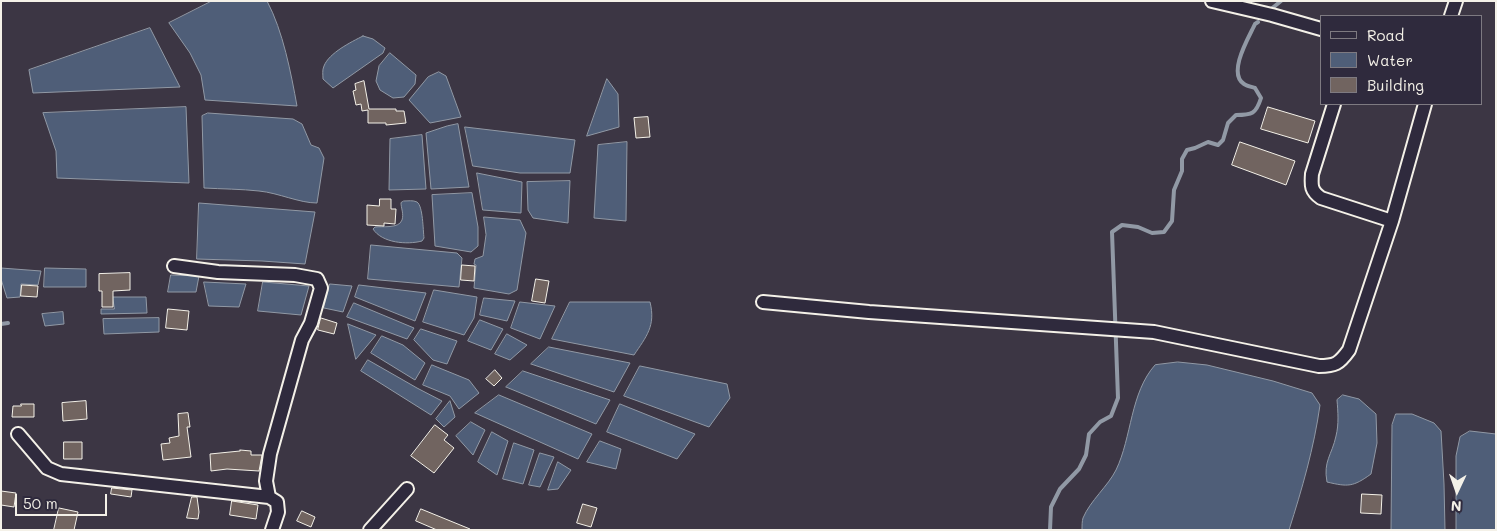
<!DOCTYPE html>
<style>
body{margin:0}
#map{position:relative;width:1497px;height:531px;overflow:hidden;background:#3c3644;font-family:Mali,sans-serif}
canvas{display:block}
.frame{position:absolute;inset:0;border:2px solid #f4f1e8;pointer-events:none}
.legend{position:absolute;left:1320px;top:15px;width:162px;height:90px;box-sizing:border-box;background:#2f2a3d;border:1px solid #7e7a81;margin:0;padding:6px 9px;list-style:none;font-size:15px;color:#f4f1e8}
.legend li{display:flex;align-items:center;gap:10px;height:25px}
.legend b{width:25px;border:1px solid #7e7a81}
.north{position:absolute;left:1432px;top:466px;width:50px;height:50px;-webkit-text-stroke:4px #2f2a3d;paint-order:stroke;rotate:183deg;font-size:14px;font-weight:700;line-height:20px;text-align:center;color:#f4f1e8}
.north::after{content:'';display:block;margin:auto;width:18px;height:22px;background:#f4f1e8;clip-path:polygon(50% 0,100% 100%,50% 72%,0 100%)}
.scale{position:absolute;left:15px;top:494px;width:92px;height:22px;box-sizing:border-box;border:2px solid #f4f1e8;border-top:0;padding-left:6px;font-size:15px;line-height:18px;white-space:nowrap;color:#f4f1e8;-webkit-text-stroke:4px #2f2a3d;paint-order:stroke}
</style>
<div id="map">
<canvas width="1497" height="531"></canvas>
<div class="frame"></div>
<ul class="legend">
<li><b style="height:6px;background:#2f2a3d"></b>Road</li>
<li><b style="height:14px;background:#4f5e78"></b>Water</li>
<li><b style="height:14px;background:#716460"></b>Building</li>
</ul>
<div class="north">N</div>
<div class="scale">50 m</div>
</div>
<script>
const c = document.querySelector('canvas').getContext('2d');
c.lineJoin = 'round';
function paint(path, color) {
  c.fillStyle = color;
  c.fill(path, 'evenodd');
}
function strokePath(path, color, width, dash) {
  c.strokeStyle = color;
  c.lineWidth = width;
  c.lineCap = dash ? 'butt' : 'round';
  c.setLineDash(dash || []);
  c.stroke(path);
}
const water = new Path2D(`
 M212 1H267C283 31 291 73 297 106L205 100 201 75 190 53 169 23Z
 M150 28 180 87 33 93 29 70Z
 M363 36 373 39 385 48 383 53 333 88 323 79C323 75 322 70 324 66 329 53 351 42 363 36Z
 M390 53 416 75 415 84 404 97 393 98 380 90 376 81 379 66Z
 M439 72 446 76 461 117 430 123 409 100 428 77Z
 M607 79 618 94 619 127 587 136Z
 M186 107 189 183 57 178 56 151 43 113Z
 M208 113 293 119 302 124 311 145 319 148 324 158 317 203C299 203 279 193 259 191 241 189 222 189 204 188L202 116Z
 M458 124 469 187 431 189 426 133 447 126Z
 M465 127 575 140 570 173H520L473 166Z
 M422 135 426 189 389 190 390 139Z
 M627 142 626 221 594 218 598 145Z
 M477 173 522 182 521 213 483 210Z
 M570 181 568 223 533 218 528 210 527 182Z
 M472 193 478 227V246L471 252 435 246 432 195Z
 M404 201C408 201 413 200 417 202 423 206 423 230 424 238L422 241C407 245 382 243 373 229L375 227C382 226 399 229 402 220 404 214 401 208 401 203Z
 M199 203 315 212 305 264 262 261 197 259Z
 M484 217 520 220 526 233 517 290 509 294 474 288 476 265 474 264 475 259 483 256 486 235Z
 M371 245 457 253 462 258 459 287 368 279Z
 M1 268 41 271 38 285 21 284 20 297 7 298 1 279Z
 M45 268 86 269V287H44Z
 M171 275 199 276 196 292H168Z
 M204 282 246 284 239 307 209 306Z
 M263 282 309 286 301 315 258 311Z
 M330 284 352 286 343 312 324 308Z
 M359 285 426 293 415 321 355 297Z
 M434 290 477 297 474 318 464 335 423 322Z
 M113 297H146L147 313 101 314V309H114Z
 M484 298 515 301 507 321 480 315Z
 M520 302 555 306 540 339 511 328Z
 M570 302H650C656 326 646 337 634 355L552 339Z
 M354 303 414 328 407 339 347 317Z
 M63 312 64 324 45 326 42 314Z
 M159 318V332L104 334 103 319Z
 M480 320 503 329 491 350 468 341Z
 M348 324 376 335 356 359Z
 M421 329 457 341 447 364 433 360 414 340Z
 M507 334 527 345 510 360 495 354Z
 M382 336 403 345 425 363 415 380 371 353Z
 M549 347 630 363 614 392 531 364Z
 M368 360 417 388 442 401 431 415 361 371Z
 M1178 362 1207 365 1273 381 1312 393 1320 405C1314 448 1302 489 1289 530H1082C1082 526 1082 521 1083 518 1090 501 1108 486 1116 470 1132 437 1130 393 1155 365Z
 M432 365 469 380 479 393 459 409 450 396 423 385Z
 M640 366 727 384 730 398 709 427 624 396Z
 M523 371 610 400 596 424 506 387Z
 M499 395 592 434 578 459 475 413Z
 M1343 395 1359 399 1376 414 1377 443 1371 474C1353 487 1348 487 1327 482 1323 461 1332 455 1336 436 1339 424 1338 412 1337 400Z
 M450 401 455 417 444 427 436 419Z
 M620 404 695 434 677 459 607 432Z
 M1396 414H1412L1434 423 1441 431 1444 484 1445 530H1391L1392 425Z
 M471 422 485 430 473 455 456 436Z
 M1470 431 1496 434V530H1456V456L1460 437Z
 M492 432 508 441 497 475 478 462Z
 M600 441 621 449 616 469 587 462Z
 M514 443 534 450 523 484 503 479Z
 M540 453 554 457 540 487 529 485Z
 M558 462 571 470 558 489 548 490Z`);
const stream = new Path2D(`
 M1270 10 1281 1
 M1 324 8 323
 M1050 530 1051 507 1060 489 1079 469 1086 455 1089 434 1100 422 1111 416 1118 398 1112 232 1122 225 1138 227 1152 233 1164 232 1172 221 1174 190 1182 171V159L1187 150 1195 148 1208 142 1218 145 1223 140 1228 123 1236 115C1252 115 1256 114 1261 98L1255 88C1252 87 1247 86 1244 84 1227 73 1249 37 1255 24L1258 22`);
const building = new Path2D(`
 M364 81 369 109H396V111H404L406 123 386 125V123H368V110L362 111 361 104 356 105 353 91 356 90 355 84Z
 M1268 107 1315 121 1308 143 1261 129Z
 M648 117 650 137 636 138 634 118Z
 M1240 142 1295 161 1286 185 1232 165Z
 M380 199H391V209H396L395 224 384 223V226L367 225V205L379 206Z
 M462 265 475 266 474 281 461 280Z
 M130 273V290L113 291V307H102V291H99V274Z
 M536 279 549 281 545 303 532 301Z
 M22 285 38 286 37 297 21 296Z
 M168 309 189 311 187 330 166 328Z
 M321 318 337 323 334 334 318 330Z
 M495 370 502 378 494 386 486 379Z
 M86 401 87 419 63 421 62 403Z
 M21 404H34V417H12L13 406H21Z
 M188 413 190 427H187L191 457 163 460 161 444 170 443 169 438 179 436 178 414Z
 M435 425 448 435 444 440 454 448 434 473 411 456Z
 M64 442H82V459H64Z
 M240 450 251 451V455H262L259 471 227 469 211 471 210 454 240 451Z
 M112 488 132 490 131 497 111 494Z
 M1 491 16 493 14 507 1 505Z
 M1362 494 1382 495 1381 514 1361 513Z
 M192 497H197L199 512 198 519 187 518Z
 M232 501 258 505 256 519 230 515Z
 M583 504 597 508 591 527 577 523Z
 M59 508 78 512 74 530H54Z
 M421 509 470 529V530H437L416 521Z
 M302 511 315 517 311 527 297 521Z`);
const minor = new Path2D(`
 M1212 1 1272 15 1321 29
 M1451 16 1456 1
 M1334 104 1312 174C1311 186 1311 191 1321 198L1392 221
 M174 266 218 272 295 275 317 279 321 288 311 323 302 340 270 454 266 481 269 497
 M763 302 869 312 1154 332 1319 366C1335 366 1339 364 1349 350L1392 221 1425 104
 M18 434 47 468 61 474 269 497 277 502 278 512 272 530
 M370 530 407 489`);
paint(water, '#4f5e78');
strokePath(water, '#9199a5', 1);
strokePath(stream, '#9199a5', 4);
paint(building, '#716460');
strokePath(building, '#f4f1e8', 1);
strokePath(minor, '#f4f1e8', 16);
strokePath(minor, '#2f2a3d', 12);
</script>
